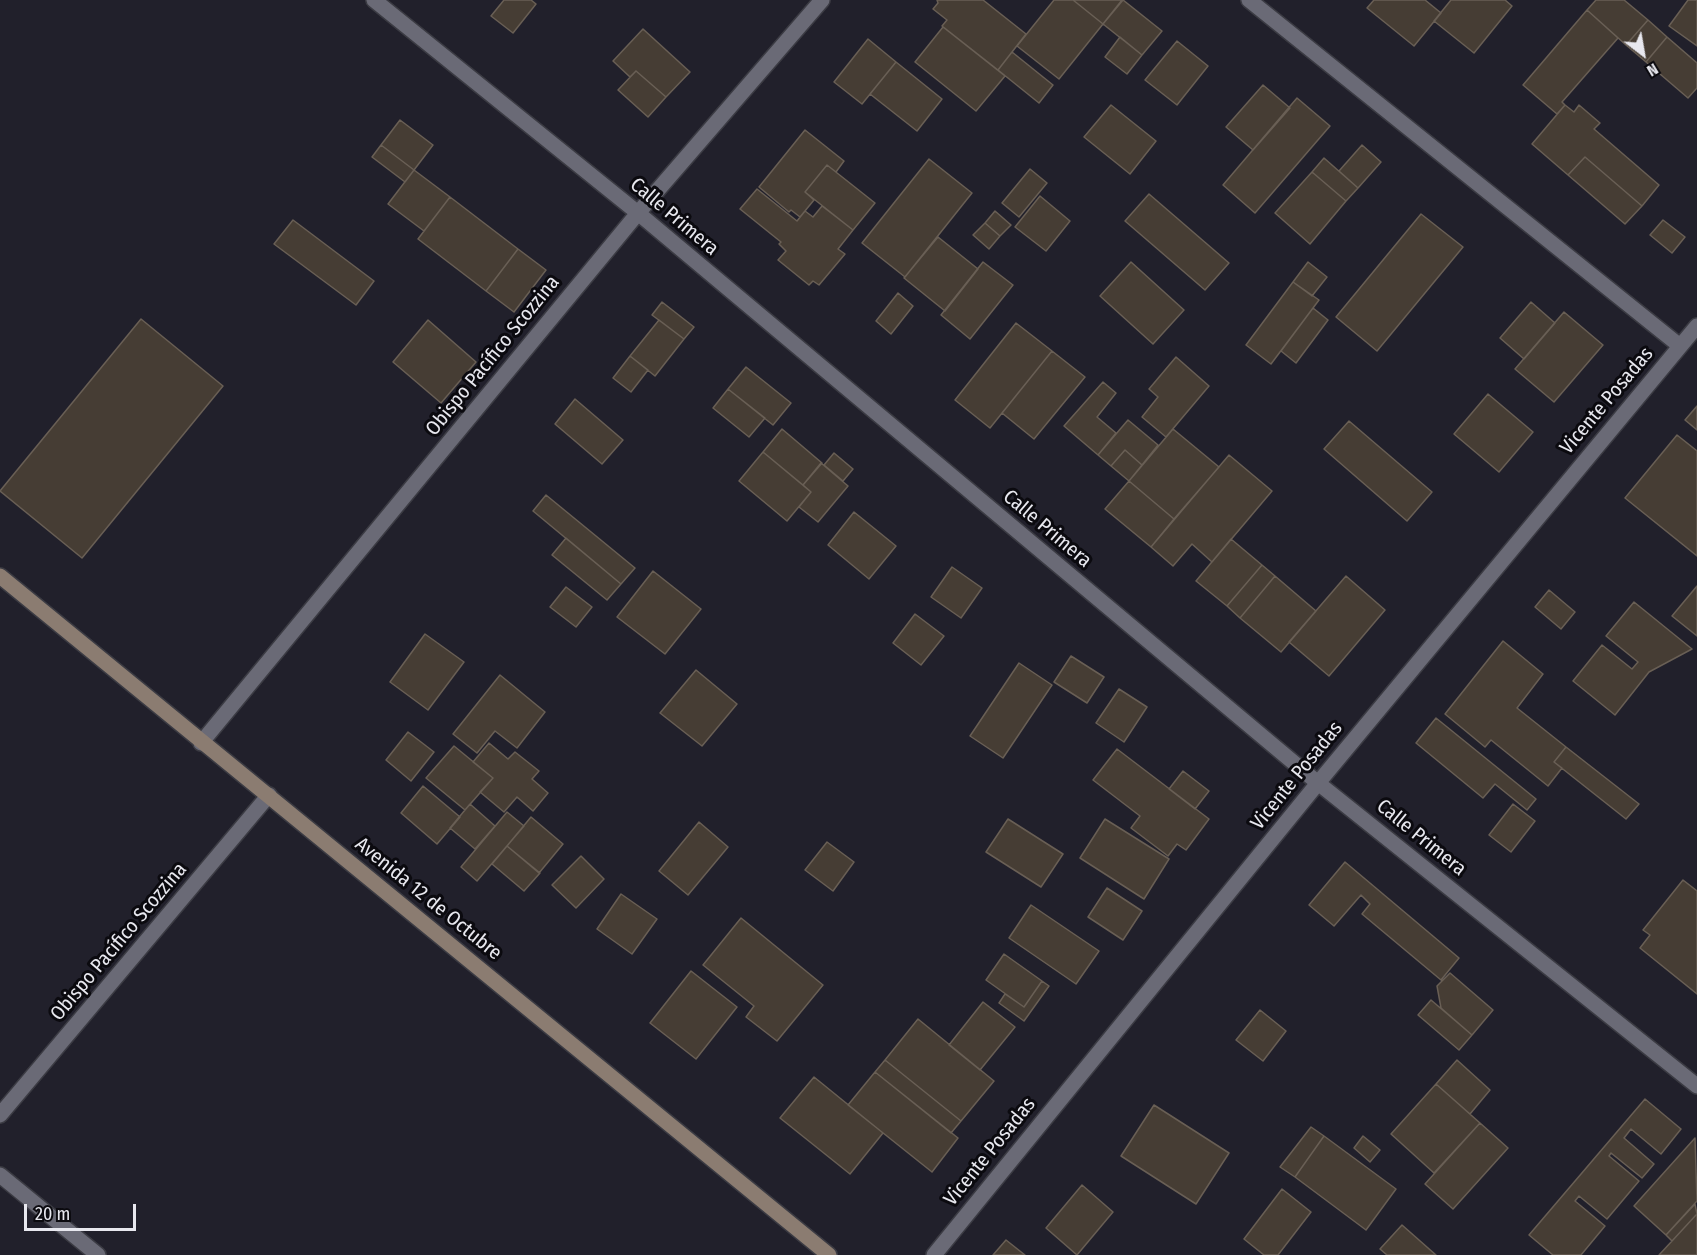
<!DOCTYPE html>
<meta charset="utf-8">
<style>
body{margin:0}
#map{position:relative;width:1697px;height:1255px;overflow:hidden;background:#21202b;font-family:"Fira Sans Condensed",sans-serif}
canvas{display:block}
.north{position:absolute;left:1613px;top:24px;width:60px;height:60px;-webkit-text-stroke:4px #0b0a0f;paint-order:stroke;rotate:149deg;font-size:16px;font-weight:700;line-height:24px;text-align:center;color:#e8e8ef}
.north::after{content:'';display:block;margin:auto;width:21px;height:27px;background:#e8e8ef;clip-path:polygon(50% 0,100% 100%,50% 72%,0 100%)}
.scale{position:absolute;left:24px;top:1204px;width:112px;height:27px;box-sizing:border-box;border:3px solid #e8e8ef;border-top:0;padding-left:8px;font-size:18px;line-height:21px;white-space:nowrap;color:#e8e8ef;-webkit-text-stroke:4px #0b0a0f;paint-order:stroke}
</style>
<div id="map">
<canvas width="1697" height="1255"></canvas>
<div class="north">N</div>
<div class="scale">20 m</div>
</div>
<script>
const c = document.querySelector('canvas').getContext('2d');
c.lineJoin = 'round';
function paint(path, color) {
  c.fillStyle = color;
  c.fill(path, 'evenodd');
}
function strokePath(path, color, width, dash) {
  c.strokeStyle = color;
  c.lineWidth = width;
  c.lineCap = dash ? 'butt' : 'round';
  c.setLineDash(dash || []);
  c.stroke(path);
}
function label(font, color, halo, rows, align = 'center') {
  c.font = font + ' "Fira Sans Condensed",sans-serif';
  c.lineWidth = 6;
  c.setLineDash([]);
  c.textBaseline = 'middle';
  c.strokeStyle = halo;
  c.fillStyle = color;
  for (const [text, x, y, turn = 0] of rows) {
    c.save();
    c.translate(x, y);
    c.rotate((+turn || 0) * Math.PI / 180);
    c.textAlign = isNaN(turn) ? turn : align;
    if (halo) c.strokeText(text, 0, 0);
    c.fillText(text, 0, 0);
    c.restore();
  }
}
const building = new Path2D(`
 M504 0H531L536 4 513 33 491 16Z
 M937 0H983L1026 34 998 70 942 26 947 20 933 9 938 3Z
 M1054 0H1073L1103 24 1059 79 1017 46Z
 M1073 0H1122L1103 24Z
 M1123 0 1162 31 1142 55 1103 24Z
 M1374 0H1425L1441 13 1414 46 1367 8Z
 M1451 0H1505L1512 6 1474 53 1434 21Z
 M1596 0H1624L1648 20 1626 45 1587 10Z
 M1688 0H1697V46L1669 26Z
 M1587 10 1618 38 1562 102 1565 105 1557 114 1523 85Z
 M1648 20 1667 37 1646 62 1626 45Z
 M943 27 1005 76 976 111 915 62Z
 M643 29 690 72 666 97 636 71 630 77 613 61Z
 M1120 37 1142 55 1127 74 1105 57Z
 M1667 37 1697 63V88L1688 98 1646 62Z
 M868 39 896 62 862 104 834 82Z
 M1177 41 1208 66 1177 105 1145 80Z
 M1012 52 1053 85 1039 103 998 70Z
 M896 62 942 99 917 131 870 94Z
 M636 71 666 97 648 117 618 90Z
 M1263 85 1290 108 1253 150 1226 127Z
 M1297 98 1330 126 1255 213 1223 185Z
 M1111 105 1156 141 1130 174 1084 137Z
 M1565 105 1574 112 1579 105 1600 123 1594 129 1659 185 1642 206 1585 157 1568 175 1532 144Z
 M400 120 433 145 414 170 381 145Z
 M805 130 844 161 836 172 827 165 805 192 814 200 800 217 791 210 789 212 759 187Z
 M381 145 414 170 405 182 372 157Z
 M1362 145 1381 162 1358 188 1339 171Z
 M1585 157 1642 206 1625 224 1568 175Z
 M1324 158 1358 188 1346 201 1312 172Z
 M929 159 972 193 905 277 862 243Z
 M827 165 875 203 853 230 805 192Z
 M1030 169 1047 183 1019 217 1002 203Z
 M414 170 450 197 424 231 388 204Z
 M1312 172 1346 201 1310 244 1275 213Z
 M757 189 797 221 805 211 813 217 822 206 853 230 838 249 845 254 819 285 813 281 809 285 778 260 786 251 779 244 781 242 740 209Z
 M1149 194 1229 263 1205 290 1125 221Z
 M1040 196 1070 221 1046 251 1015 227Z
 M450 197 518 249 486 291 418 239Z
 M995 211 1011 225 1000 236 985 223Z
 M1421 214 1463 247 1377 351 1336 317Z
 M293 220 374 281 356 305 274 244Z
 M1663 220 1685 237 1672 253 1650 235Z
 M985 223 1000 236 989 249 973 235Z
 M938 237 978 269 945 311 904 278Z
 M518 249 546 270 514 312 486 291Z
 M983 262 1013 285 970 339 941 315Z
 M1131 262 1184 310 1153 344 1100 296Z
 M1308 262 1327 277 1312 296 1293 282Z
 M1293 282 1319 300 1271 364 1246 345Z
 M898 293 913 306 891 334 876 321Z
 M662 302 694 327 684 339 652 315Z
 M1531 302 1555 323 1524 359 1500 338Z
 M1313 308 1328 320 1296 363 1281 351Z
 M1564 312 1603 345 1554 402 1515 369Z
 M141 319 223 386 82 558 0 491Z
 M428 320 476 362 441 403 393 362Z
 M659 320 684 339 655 376 630 356Z
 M1016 323 1052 351 990 428 955 400Z
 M1052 351 1085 377 1034 439 1002 413Z
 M630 356 648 370 631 392 613 378Z
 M1176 357 1209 386 1166 437 1142 417 1158 397 1149 389Z
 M746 367 791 403 773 425 728 389Z
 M1103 382 1116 393 1097 417 1116 433 1098 455 1064 426Z
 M728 389 765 418 749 437 713 408Z
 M1488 394 1533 432 1499 472 1454 434Z
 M575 399 623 440 602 464 555 424Z
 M1697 406V430L1685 420Z
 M1128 420 1158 445 1142 465 1125 450 1111 466 1098 455Z
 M1349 421 1432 492 1407 521 1324 449Z
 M782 429 822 463 803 485 763 452Z
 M1173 429 1219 467 1174 519 1129 481Z
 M1677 435 1697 451V556L1625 498Z
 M1125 450 1142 465 1129 481 1111 466Z
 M763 452 811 492 787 521 739 481Z
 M834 453 853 469 843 481 824 465Z
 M1229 455 1272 491 1212 562 1192 544 1173 566 1151 547Z
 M821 463 848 486 818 522 799 507 811 492 803 485Z
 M1129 481 1174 519 1151 547 1105 509Z
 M546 495 635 568 621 584 533 511Z
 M854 512 896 546 869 579 828 545Z
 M566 538 621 584 607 600 552 555Z
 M1231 539 1262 565 1227 606 1196 581Z
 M1262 565 1275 576 1240 618 1227 606Z
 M952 567 982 588 961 618 931 597Z
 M653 571 701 609 665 654 617 617Z
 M1275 576 1316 611 1281 652 1240 618Z
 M1346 576 1385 610 1329 676 1289 642Z
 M1697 586V636L1672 616Z
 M566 587 592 607 576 627 550 607Z
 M1549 590 1575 612 1561 629 1535 607Z
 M1634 602 1692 649 1649 672 1615 715 1573 681 1602 645 1632 669 1638 662 1606 636Z
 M915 614 944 636 921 665 893 643Z
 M425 634 464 662 428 710 390 682Z
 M1503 641 1543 674 1517 708 1566 747 1554 762 1562 768 1548 786 1491 740 1485 747 1445 714Z
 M1071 656 1104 677 1087 703 1054 682Z
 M1019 663 1052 685 1003 758 970 736Z
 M696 670 737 704 702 746 660 713Z
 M500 675 545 712 517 748 495 731 477 753 453 734Z
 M1119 689 1147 707 1124 742 1096 723Z
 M1436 718 1536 799 1527 810 1495 784 1483 798 1416 743Z
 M408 732 434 752 411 781 386 760Z
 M489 743 508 759 515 752 539 771 532 779 548 793 533 811 517 797 504 812 480 792 493 778 473 762Z
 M454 746 493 778 465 810 426 778Z
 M1566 747 1639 804 1626 819 1554 762Z
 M1117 749 1209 819 1186 850 1177 844 1168 856 1131 828 1140 816 1093 780Z
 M1183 771 1209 791 1195 809 1169 789Z
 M423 786 460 817 437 844 401 813Z
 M470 804 495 826 475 849 450 828Z
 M1513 804 1535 821 1511 852 1489 835Z
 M507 812 524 826 477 881 461 867Z
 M531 817 563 844 539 873 507 846Z
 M1008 819 1063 854 1041 887 986 852Z
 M1105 819 1169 859 1144 899 1080 858Z
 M699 822 728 847 688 895 659 871Z
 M827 842 854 862 833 891 805 870Z
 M507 846 540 873 524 891 492 864Z
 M581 856 604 879 576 908 552 885Z
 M1345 862 1459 958 1441 980 1362 914 1370 904 1361 895 1334 926 1309 905Z
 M1683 880 1697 891V994L1640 948 1650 935 1643 930Z
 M1107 888 1142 911 1123 940 1088 917Z
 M621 894 657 919 632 954 597 929Z
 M1031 905 1099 951 1076 984 1009 938Z
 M741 918 823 985 777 1041 746 1017 754 1006 703 965Z
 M1004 954 1042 981 1024 1007 986 980Z
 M691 971 737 1007 696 1059 650 1023Z
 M1450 973 1493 1010 1472 1035 1441 1008 1437 986Z
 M1042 981 1049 986 1024 1021 999 1003 1005 994 1024 1007Z
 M1431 1000 1472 1035 1459 1050 1418 1015Z
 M983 1002 1015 1027 980 1070 949 1045Z
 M1260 1010 1286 1031 1263 1061 1236 1040Z
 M918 1019 994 1081 961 1121 885 1060Z
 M885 1060 961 1121 951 1133 875 1072Z
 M1457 1060 1490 1090 1470 1114 1436 1084Z
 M875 1072 958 1138 932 1172 848 1105Z
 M814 1077 883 1133 850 1174 780 1118Z
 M1436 1084 1480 1123 1434 1173 1391 1134Z
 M1645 1099 1681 1129 1661 1154 1631 1129 1624 1138 1654 1164 1642 1178 1611 1153 1609 1156 1639 1181 1607 1219 1579 1196 1575 1201 1605 1226 1581 1255H1553L1529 1235Z
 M1154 1105 1229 1153 1196 1204 1121 1156Z
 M1480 1123 1508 1148 1453 1209 1425 1184Z
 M1311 1127 1324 1136 1295 1177 1280 1167Z
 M1324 1136 1396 1189 1366 1230 1295 1177Z
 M1363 1136 1380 1150 1370 1162 1354 1148Z
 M1695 1138 1697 1201 1666 1235 1634 1206Z
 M1082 1185 1113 1212 1077 1255 1046 1228Z
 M1282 1189 1311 1212 1278 1255H1264L1244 1239Z
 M1695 1204 1697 1214 1672 1241 1666 1235Z
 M1697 1214V1255H1659L1672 1241Z
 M1402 1225 1436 1255H1387L1380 1249Z
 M1006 1240 1025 1255H993Z`);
const street = new Path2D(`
 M374 0 638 213 1318 783 1697 1086
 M1249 0 1680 346
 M201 743 638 213 822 0
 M0 1115 269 795
 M0 1175 98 1255
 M934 1255 1318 783 1697 326`);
const secondary = new Path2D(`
 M0 576 829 1255`);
const streetNames = [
 ["Calle Primera",674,217,40],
 ["Obispo Pacífico Scozzina",493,356,-51],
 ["Vicente Posadas",1607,401,-50],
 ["Calle Primera",1047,529,40],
 ["Vicente Posadas",1297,776,-51],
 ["Calle Primera",1421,838,39],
 ["Avenida 12 de Octubre",428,899,39],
 ["Obispo Pacífico Scozzina",119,942,-50],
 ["Vicente Posadas",990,1152,-51]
];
paint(building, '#463d34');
strokePath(building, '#695f55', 1.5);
strokePath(street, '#3b3b43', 18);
strokePath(secondary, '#3b3b43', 18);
strokePath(street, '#6a6a76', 15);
strokePath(secondary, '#8b7c71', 15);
label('20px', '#e8e8ef', '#0b0a0f', streetNames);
</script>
